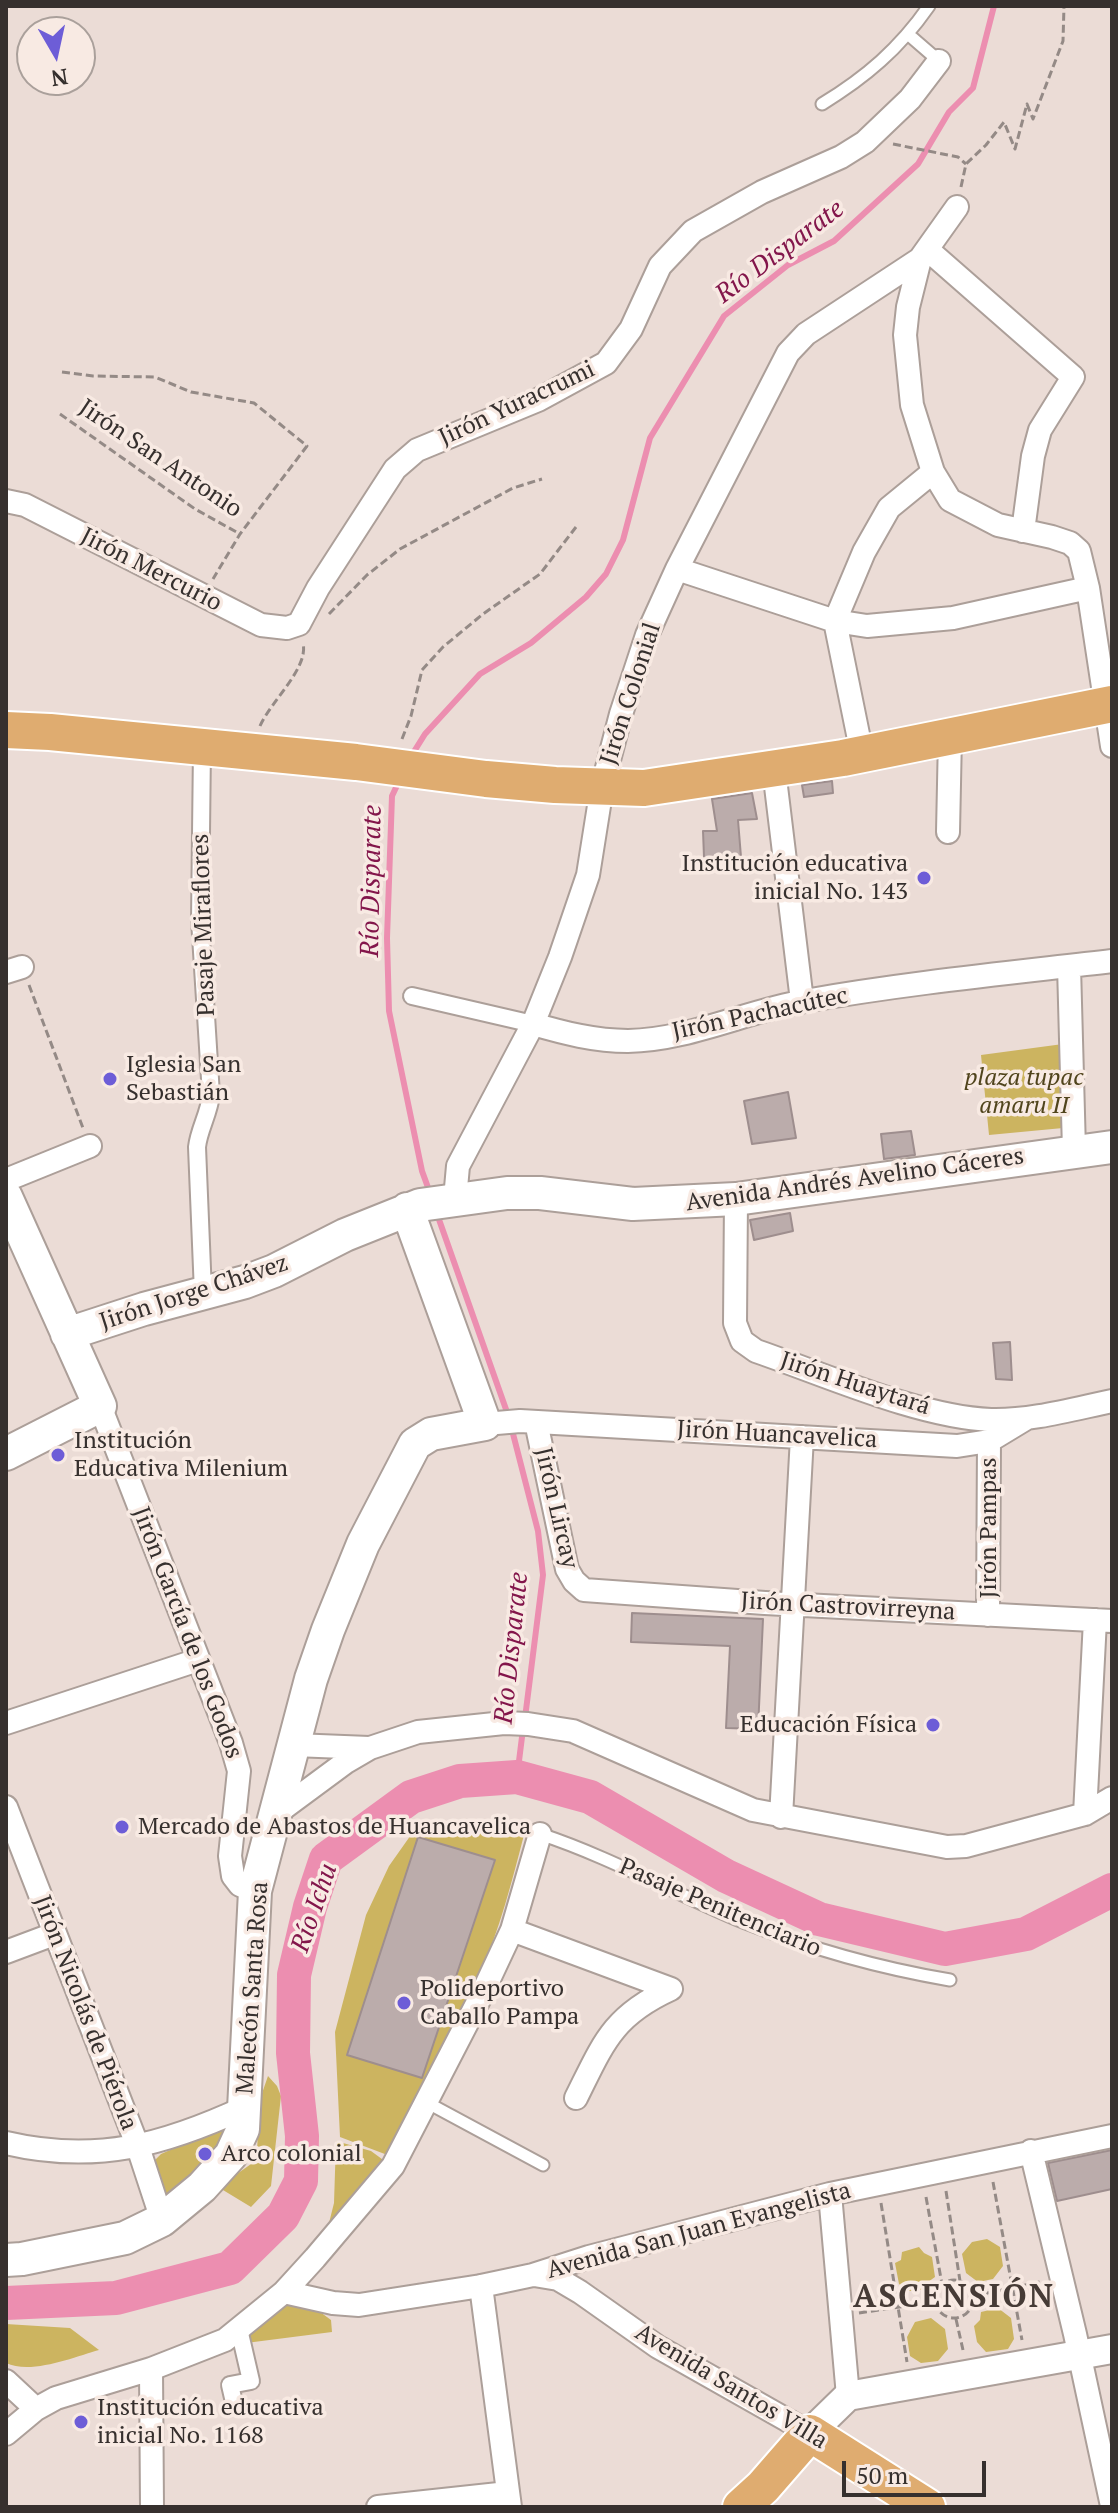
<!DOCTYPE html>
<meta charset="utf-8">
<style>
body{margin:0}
#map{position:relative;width:1118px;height:2513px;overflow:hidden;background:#ebdcd6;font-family:"PT Serif",serif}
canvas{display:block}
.frame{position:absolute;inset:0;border:8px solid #36302e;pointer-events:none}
.north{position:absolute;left:16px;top:16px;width:80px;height:80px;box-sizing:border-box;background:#f8eae3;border:2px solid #aaa09b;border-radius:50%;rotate:171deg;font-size:22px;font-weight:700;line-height:32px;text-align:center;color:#36302e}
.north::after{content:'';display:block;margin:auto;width:28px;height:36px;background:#6d5dd7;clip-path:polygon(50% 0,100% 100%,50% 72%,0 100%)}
.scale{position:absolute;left:842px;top:2461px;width:144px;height:36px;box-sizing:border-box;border:4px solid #36302e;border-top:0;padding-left:10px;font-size:24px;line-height:28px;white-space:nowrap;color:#36302e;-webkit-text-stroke:6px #f8eae3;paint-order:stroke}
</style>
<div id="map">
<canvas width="1118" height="2513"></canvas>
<div class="frame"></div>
<div class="north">N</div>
<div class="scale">50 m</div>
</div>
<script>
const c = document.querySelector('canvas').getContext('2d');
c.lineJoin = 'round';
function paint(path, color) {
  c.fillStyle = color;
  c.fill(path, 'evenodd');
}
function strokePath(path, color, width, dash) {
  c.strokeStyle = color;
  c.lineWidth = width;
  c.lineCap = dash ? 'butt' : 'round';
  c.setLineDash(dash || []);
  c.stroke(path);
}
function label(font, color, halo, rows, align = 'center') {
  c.font = font + ' "PT Serif",serif';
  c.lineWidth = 7;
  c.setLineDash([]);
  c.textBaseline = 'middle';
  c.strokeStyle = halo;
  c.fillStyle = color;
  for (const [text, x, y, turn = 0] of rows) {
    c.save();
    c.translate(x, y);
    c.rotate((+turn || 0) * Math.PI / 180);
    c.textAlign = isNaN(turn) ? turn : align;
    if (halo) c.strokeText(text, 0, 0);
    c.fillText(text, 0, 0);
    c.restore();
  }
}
const green = new Path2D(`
 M1063 1044V1128L989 1135 981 1055Z
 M458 1820 525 1831C512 1881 500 1930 478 1978 451 2039 415 2094 390 2156L340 2137 335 2032 366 1915 389 1866 413 1832Z
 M268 2076 277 2086 281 2096 271 2186 251 2207 218 2187 254 2162 257 2153 259 2102Z
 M227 2125 212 2160 165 2198 151 2164 161 2154Z
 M336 2141 371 2151 386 2162 326 2235 334 2203Z
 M987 2239 1000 2247 1003 2266 993 2279 978 2282 966 2273 962 2254 972 2242Z
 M919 2247 924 2253 932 2257 935 2277 928 2282 927 2289 909 2291 899 2284 895 2263 901 2260 902 2252Z
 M299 2302 312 2306 331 2320 332 2332 246 2343 247 2331 276 2307Z
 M998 2308 1011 2318 1014 2339 1008 2349 986 2352 977 2342 974 2326 980 2320 981 2312Z
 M931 2318 945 2329 948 2349 938 2361 921 2363 910 2356 907 2337 915 2322Z
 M6 2324 70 2328 99 2350C74 2357 31 2375 6 2363Z`);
const stream = new Path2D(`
 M410 758 425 734 480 674 531 643 586 597 606 574 623 540 650 438 724 316 788 265 834 241 918 164 949 112 973 88 994 6
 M400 779 392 796 387 938 389 1011 422 1171 430 1193
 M436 1211 508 1415
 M511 1426 538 1531 543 1575 525 1718
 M517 1777 523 1729`);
const river = new Path2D(`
 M6 2303 116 2298 230 2268 283 2216 301 2181 302 2136 293 2053 294 1975 310 1907 326 1859 411 1797 460 1781 517 1777 590 1797 726 1876 819 1919 945 1949 1026 1934 1112 1890`);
const building = new Path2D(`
 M832 781 833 793 804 797 802 785Z
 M752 793 757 819 738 820 741 857H704L703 831H717L712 799Z
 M788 1092 796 1138 752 1144 744 1101Z
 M911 1131 915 1155 884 1159 881 1134Z
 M790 1213 793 1231 754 1240 750 1220Z
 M1010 1342 1012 1380 996 1379 993 1343Z
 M632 1613 763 1619 758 1729 726 1728 730 1646 631 1642Z
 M418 1837 495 1860 422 2078 347 2055Z
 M1112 2150V2189L1057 2201 1048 2163Z`);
const path = new Path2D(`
 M893 144 958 157 966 164
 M961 187 966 164 986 145 1004 122 1015 149 1027 104 1033 119 1063 41 1064 6
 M62 372 93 376 155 377 191 392 254 403 307 446 240 534 213 579
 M60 414 195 509 240 534
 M329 614 367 575 400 549 513 488 542 479
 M260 726C271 701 309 668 303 643
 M402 739 411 716 422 670 443 647 483 614 540 574 576 527
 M29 985 83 1128
 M993 2182 1022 2340
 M946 2191 960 2281
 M926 2197 942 2284
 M881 2203 907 2362
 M935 2299a19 19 0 1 1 38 0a19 19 0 1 1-38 0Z
 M973 2296 1040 2282
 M859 2313 934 2302
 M956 2319 963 2350`);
const service = new Path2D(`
 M909 35 939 61
 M822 104C866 77 899 49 929 6
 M540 1834C610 1857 675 1894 743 1922 811 1949 879 1968 950 1980
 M426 2102 543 2165`);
const pedestrian = new Path2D(`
 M202 747 200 920 211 1095C209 1114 199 1129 197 1147L203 1293
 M412 996 533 1024
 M233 2398 230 2385 251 2381 239 2329`);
const minor = new Path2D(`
 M957 207 920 259 908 307 905 335 912 405 933 472 950 500 998 525 1052 537 1070 543 1079 551 1088 588 1112 746
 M928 250 1073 377 1040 430 1033 456 1023 531
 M6 501 25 505 261 625 287 628 299 624 318 588 395 469 417 450 538 400 606 363 631 329 660 266 693 231 762 192 841 157 865 142 910 99 939 61
 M677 569 835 621 867 626 953 618 1088 588
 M862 754 835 621 864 552 889 508 933 472
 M774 770 802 1001
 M948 832 950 736
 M1069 966 1074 1150
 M6 972 22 967
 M533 1024C564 1033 595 1041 628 1041 689 1040 746 1011 805 1001 907 983 1010 973 1112 961
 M6 1180 90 1146
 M455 1199 458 1166 533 1024 560 957 588 875 602 787 621 714 647 635 677 569 788 353 806 334 920 259
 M736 1199 735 1323 742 1341 756 1351C826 1375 919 1417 991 1420 1031 1421 1073 1409 1112 1401
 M100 1406 231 1743 239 1771 230 1856 233 1876 240 1885 255 1891
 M536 1422 567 1569 574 1581 584 1590 765 1603 1112 1621
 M485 1424 520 1421 957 1446 989 1441 1027 1418
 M988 1615 989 1441
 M6 1723 198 1660
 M294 1745 369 1748
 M6 1807 138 2147 162 2220
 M277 1813 346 1762 370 1748 418 1732 504 1723 528 1724 573 1731 753 1810 947 1847 966 1846 1085 1814 1112 1798
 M1085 1814 1095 1620
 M781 1817 802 1437
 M512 1930 671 1989
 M6 1952 54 1934
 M576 2098C603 2044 612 2016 671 1989
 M6 2143C96 2164 164 2145 246 2107
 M1031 2151 1075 2334 1112 2506
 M830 2194 848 2396
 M534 2275 558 2279 580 2292 658 2347 810 2433
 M481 2286 510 2507
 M284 2292 333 2303 359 2305 481 2286 533 2275 589 2257 830 2194 1112 2136
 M151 2369 152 2507
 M6 2381 36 2409
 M6 2434 36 2409 56 2398 151 2369 225 2340 284 2292 315 2258 393 2166 482 1994 512 1930 540 1834
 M378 2507 508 2493`);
const tertiary = new Path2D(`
 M810 2433 848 2396 1112 2349`);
const secondary = new Path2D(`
 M6 1197 100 1406 6 1454
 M67 1334 144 1309 245 1282 274 1271 345 1235 420 1205 507 1193H540L633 1204 736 1199 1112 1147
 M6 2260 22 2259 125 2238 162 2220 202 2187 231 2155 243 2129 255 1891 311 1679 328 1630 363 1544 415 1444 431 1434 485 1424 407 1209`);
const trunk = new Path2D(`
 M6 730 50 732 356 762 486 779 555 785 644 788 843 758 1112 704
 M741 2507 763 2487 810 2433 927 2507`);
const markers = [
 [924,878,8,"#6d5dd7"],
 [110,1079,8,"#6d5dd7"],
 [58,1455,8,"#6d5dd7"],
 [933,1725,8,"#6d5dd7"],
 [122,1827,8,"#6d5dd7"],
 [404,2003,8,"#6d5dd7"],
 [205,2154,8,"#6d5dd7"],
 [81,2422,8,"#6d5dd7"]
];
const streetNames = [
 ["Jirón Yuracrumi",517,404,-25],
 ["Jirón San Antonio",160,459,34],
 ["Jirón Mercurio",151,570,27],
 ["Jirón Colonial",631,694,-72],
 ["Pasaje Miraflores",204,925,-92],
 ["Jirón Pachacútec",760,1014,-12],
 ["Avenida Andrés Avelino Cáceres",855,1180,-8],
 ["Jirón Jorge Chávez",194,1293,-18],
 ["Jirón Huaytará",855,1384,18],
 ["Jirón Huancavelica",777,1435,3],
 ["Jirón Lircay",556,1508,77],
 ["Jirón Pampas",989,1528,-90],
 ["Jirón Castrovirreyna",848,1607,3],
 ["Jirón García de los Godos",187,1633,69],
 ["Pasaje Penitenciario",720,1908,23],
 ["Malecón Santa Rosa",253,1988,-86],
 ["Jirón Nicolás de Piérola",85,2013,69],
 ["Avenida San Juan Evangelista",699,2231,-15],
 ["Avenida Santos Villa",731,2387,31]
];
const poiNames = [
 ["Institución educativa",908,864,"right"],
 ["inicial No. 143",908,892,"right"],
 ["Iglesia San",126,1065],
 ["Sebastián",126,1093],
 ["Institución",74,1441],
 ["Educativa Milenium",74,1469],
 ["Educación Física",917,1725,"right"],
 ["Mercado de Abastos de Huancavelica",138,1827],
 ["Polideportivo",420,1989],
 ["Caballo Pampa",420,2017],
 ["Arco colonial",221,2154],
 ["Institución educativa",97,2408],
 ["inicial No. 1168",97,2436]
];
const parkNames = [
 ["plaza tupac",1024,1078],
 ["amaru II",1024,1106]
];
const waterNames = [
 ["Río Disparate",780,252,-37],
 ["Río Disparate",372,881,-89],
 ["Río Disparate",512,1648,-84],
 ["Río Ichu",315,1908,-71]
];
const districtNames = [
 ["ASCENSIÓN",954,2298]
];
paint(green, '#ccb460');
strokePath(stream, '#ec8eb0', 6);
strokePath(river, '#ec8eb0', 34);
paint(building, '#bbacab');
strokePath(building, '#9e8e8e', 2);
strokePath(service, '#ac9f99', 15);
strokePath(pedestrian, '#ac9f99', 20);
strokePath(minor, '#ac9f99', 26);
strokePath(tertiary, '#ac9f99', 32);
strokePath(secondary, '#ac9f99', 36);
strokePath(trunk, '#fff', 40);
strokePath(path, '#948a86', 3, [8, 4]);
strokePath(service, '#fff', 11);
strokePath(pedestrian, '#fff', 16);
strokePath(minor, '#fff', 22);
strokePath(tertiary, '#fff', 28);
strokePath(secondary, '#fff', 32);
strokePath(trunk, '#dfac70', 36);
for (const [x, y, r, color] of markers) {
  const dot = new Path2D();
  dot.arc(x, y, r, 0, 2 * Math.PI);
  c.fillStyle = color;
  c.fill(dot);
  strokePath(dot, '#f8eae3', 3);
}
label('24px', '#36302e', '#f8eae3', streetNames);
label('24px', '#36302e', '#f8eae3', poiNames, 'left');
label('italic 24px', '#50441c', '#f8eae3', parkNames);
label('italic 26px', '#83164b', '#f8eae3', waterNames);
c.letterSpacing = '2px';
label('bold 32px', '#463b36', '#f8eae3', districtNames);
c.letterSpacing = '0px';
</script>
